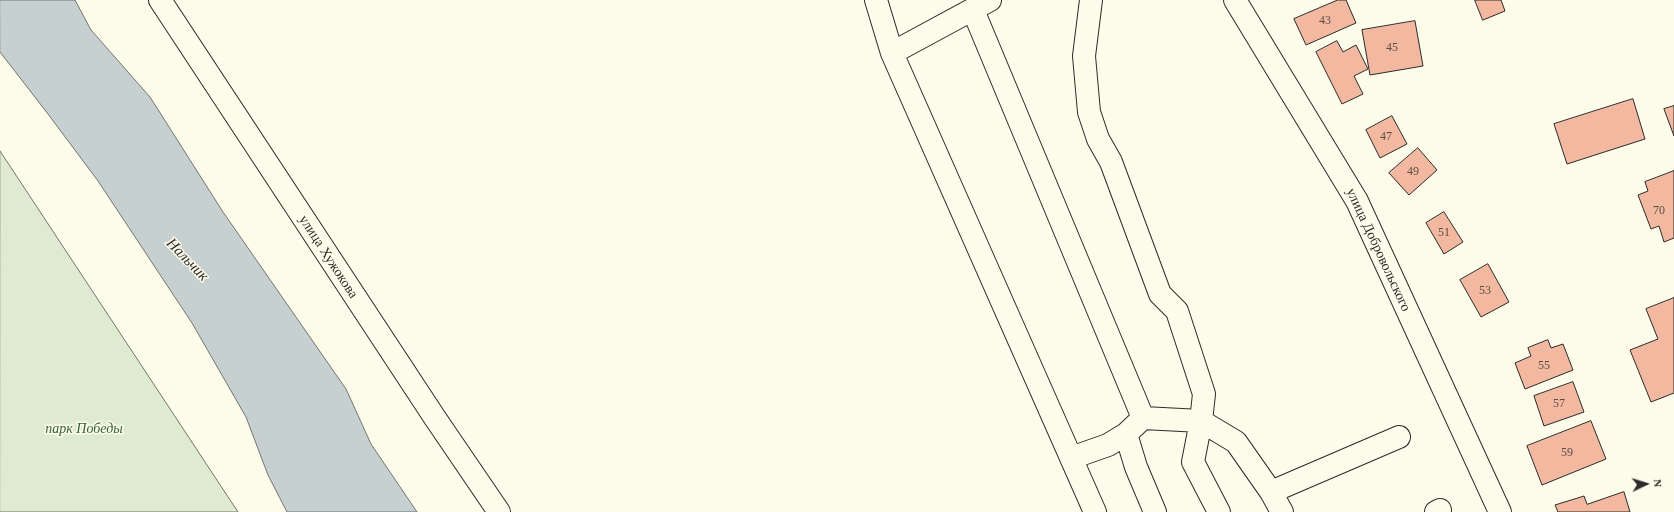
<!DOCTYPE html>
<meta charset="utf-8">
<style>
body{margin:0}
#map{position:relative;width:1674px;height:512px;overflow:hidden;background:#fdfbea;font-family:"Times New Roman",serif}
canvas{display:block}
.north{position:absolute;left:1626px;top:464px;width:40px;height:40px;-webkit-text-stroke:3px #fdfbea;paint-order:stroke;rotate:86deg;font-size:11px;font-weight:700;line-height:16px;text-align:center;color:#2b2b2b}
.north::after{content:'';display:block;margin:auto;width:14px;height:18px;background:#2b2b2b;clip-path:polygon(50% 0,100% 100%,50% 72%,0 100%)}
</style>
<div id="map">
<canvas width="1674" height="512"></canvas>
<div class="north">N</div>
</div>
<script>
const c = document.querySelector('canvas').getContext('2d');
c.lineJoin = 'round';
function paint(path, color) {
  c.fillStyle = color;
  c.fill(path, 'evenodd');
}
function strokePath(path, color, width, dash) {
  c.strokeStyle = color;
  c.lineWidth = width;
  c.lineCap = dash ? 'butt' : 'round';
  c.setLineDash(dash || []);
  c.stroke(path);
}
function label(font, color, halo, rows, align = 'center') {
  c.font = font + ' "Times New Roman",serif';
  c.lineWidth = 3;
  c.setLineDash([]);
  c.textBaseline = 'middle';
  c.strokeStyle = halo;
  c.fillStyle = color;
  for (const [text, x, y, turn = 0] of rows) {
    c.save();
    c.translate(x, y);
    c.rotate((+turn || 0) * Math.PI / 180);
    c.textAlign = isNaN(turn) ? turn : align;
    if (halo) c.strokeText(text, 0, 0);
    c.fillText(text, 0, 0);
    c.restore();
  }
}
const green = new Path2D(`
 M0 151 238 512H0Z`);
const water = new Path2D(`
 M0 0H75L91 30 150 97 223 212 346 389 371 444 417 512H287L268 475 246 417 192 323 98 181 48 114 0 52Z`);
const building = new Path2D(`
 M1338 0H1346L1356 23 1306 45 1294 19Z
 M1475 0H1501L1505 11 1483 20Z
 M1415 21 1423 66 1370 75 1362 30Z
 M1337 41 1343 52 1356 45 1368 69 1354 76 1363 94 1342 104 1316 52Z
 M1633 99 1645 139 1567 164 1554 124Z
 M1674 106V136L1664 109Z
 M1392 116 1407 144 1380 158 1366 130Z
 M1418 148 1437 170 1409 195 1389 173Z
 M1674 171V238L1664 242 1659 226 1651 229 1638 195 1648 191 1645 182Z
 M1444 212 1463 242 1444 254 1426 223Z
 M1488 264 1509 302 1481 317 1460 280Z
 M1674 298V393L1651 402 1630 350 1658 339 1646 309Z
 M1548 340 1551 348 1563 344 1573 370 1525 389 1515 363 1531 356 1528 348Z
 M1573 382 1584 412 1544 426 1534 396Z
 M1591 421 1606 459 1542 485 1527 446Z
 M1624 492 1630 512H1558L1555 505 1584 496 1587 504Z`);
const minor = new Path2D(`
 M160 0 435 418 499 512
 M876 0 892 53 990 0
 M1091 0 1084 56 1089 112 1098 139 1111 162 1160 294 1177 311 1204 394 1201 421 1236 442 1271 492 1282 512
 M1235 0 1357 201 1500 512
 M973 10 1143 418 1126 434 1136 467 1155 512
 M892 53 1095 512
 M1143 418 1201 421 1193 462 1219 512
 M1071 458 1108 445 1126 434
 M1271 492 1399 437
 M1436 512 1440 510`);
const numberNames = [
 ["43",1325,21],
 ["45",1392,48],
 ["47",1386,137],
 ["49",1413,172],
 ["70",1659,211],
 ["51",1444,233],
 ["53",1485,291],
 ["55",1544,366],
 ["57",1559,404],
 ["59",1567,453]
];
const streetNames = [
 ["улица Добровольского",1378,250,65],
 ["улица Хужокова",328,257,57]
];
const parkNames = [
 ["парк Победы",84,429]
];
const waterNames = [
 ["Нальчик",187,260,46]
];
paint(green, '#deebd1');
strokePath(green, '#74746e', 1);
paint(water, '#c7d0d0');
strokePath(water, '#74746e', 1);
paint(building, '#f2b8a0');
strokePath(building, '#2b2b2b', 1);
strokePath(minor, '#2b2b2b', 24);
strokePath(minor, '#fdfbea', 22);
label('12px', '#5d4e48', null, numberNames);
label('14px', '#2b2b2b', '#fdfbea', streetNames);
label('italic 14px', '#34623c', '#fdfbea', parkNames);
label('italic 15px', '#2b2b2b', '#fdfbea', waterNames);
</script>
